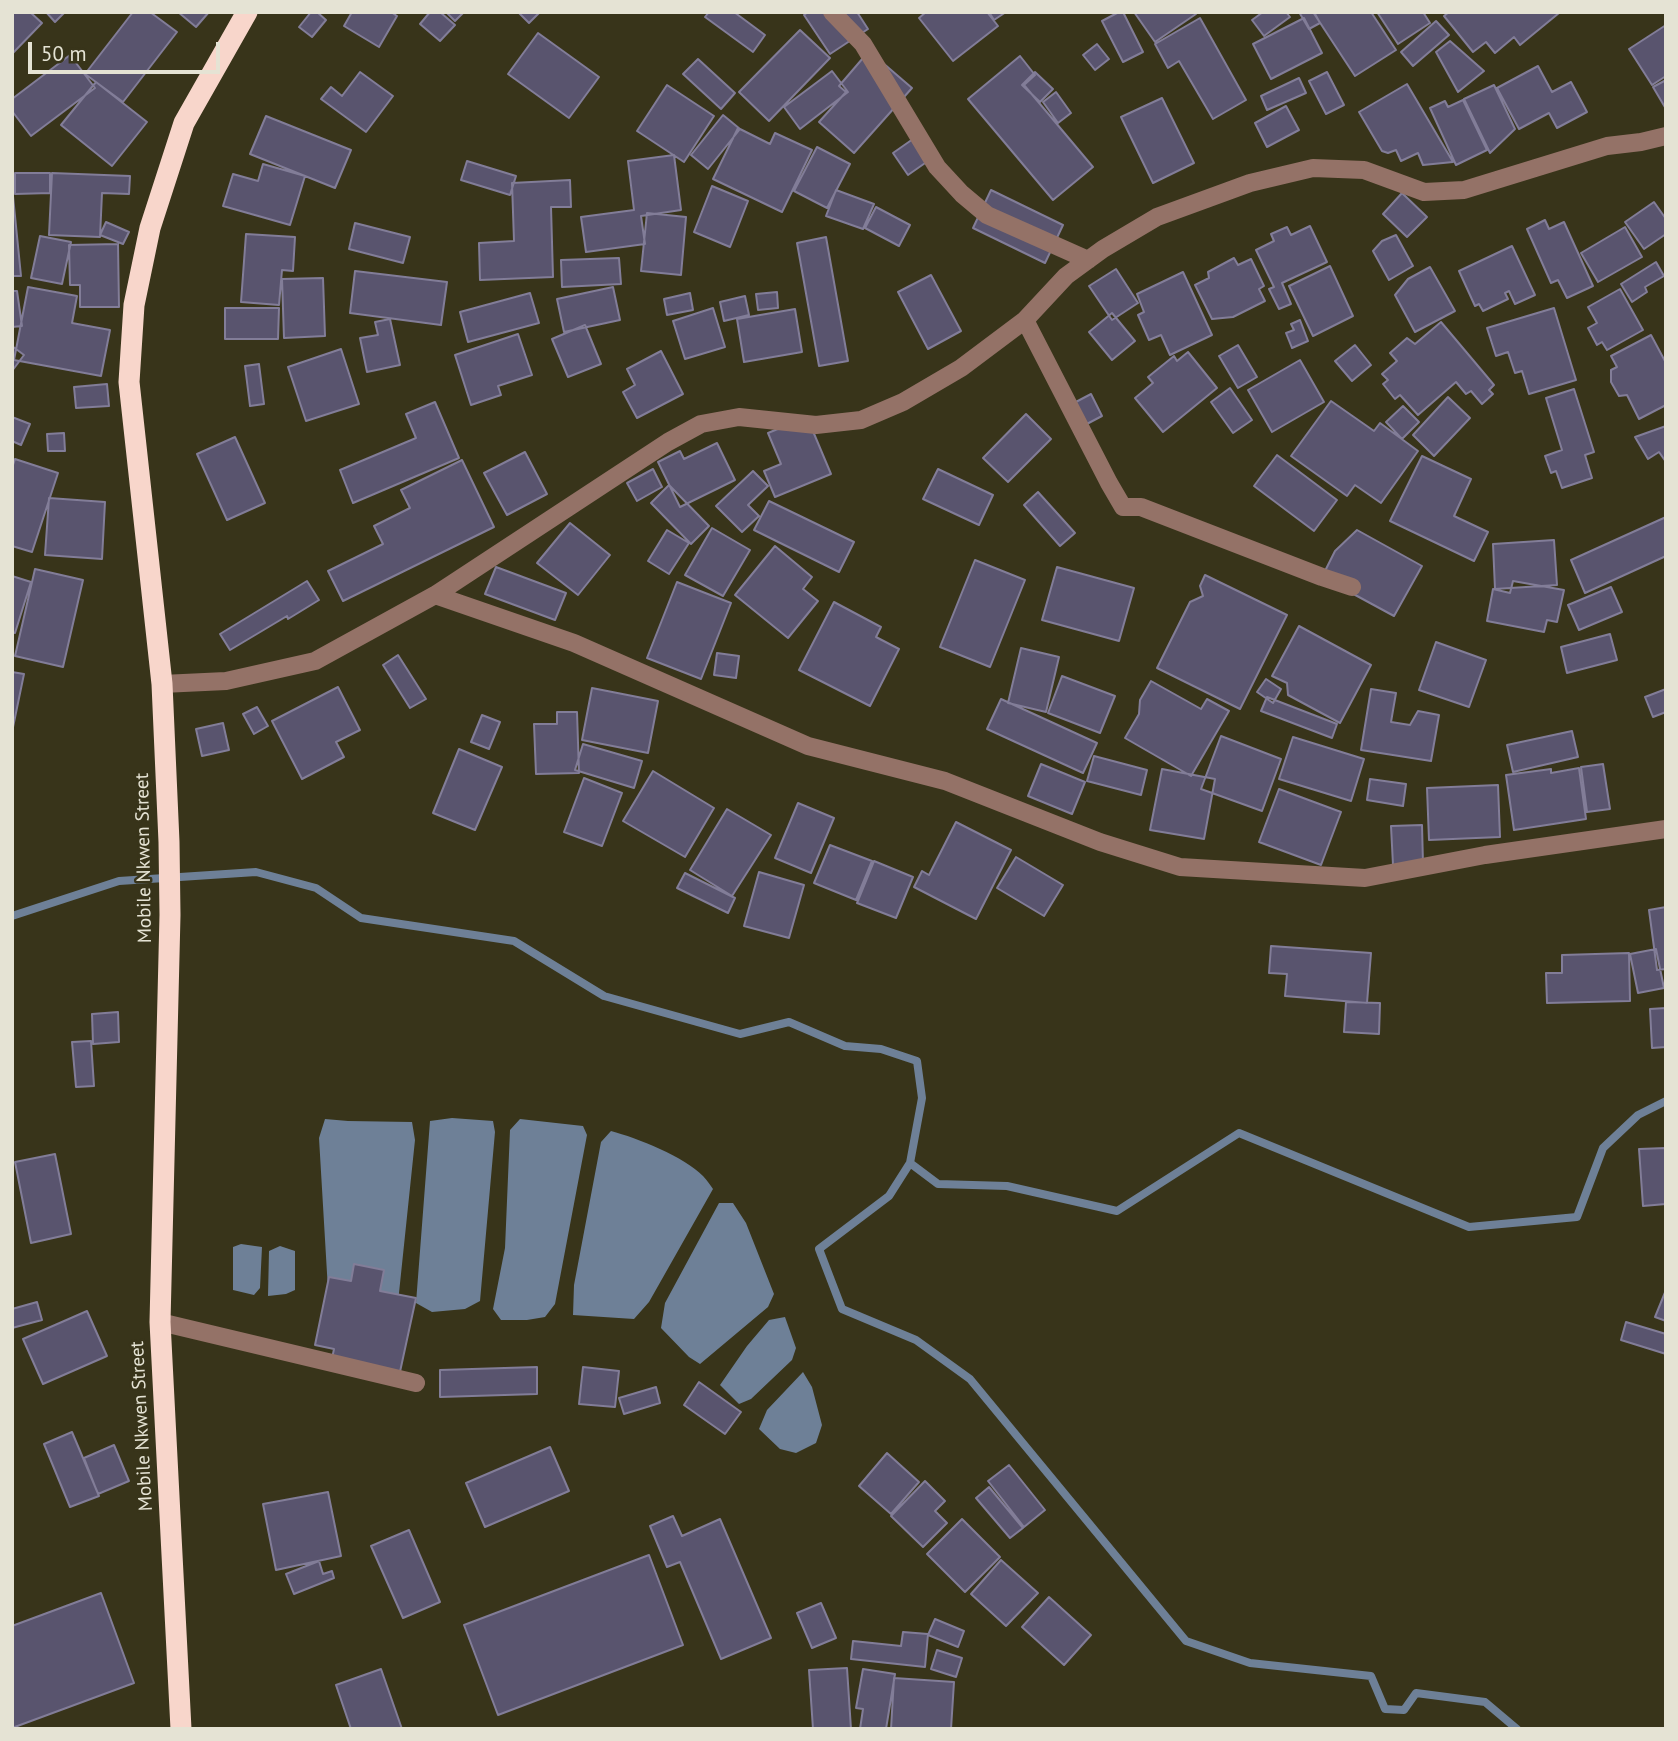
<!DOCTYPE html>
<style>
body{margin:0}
#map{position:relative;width:1678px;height:1741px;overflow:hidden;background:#38341a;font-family:"PT Sans",sans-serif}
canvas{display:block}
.frame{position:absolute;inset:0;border:14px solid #e5e3d4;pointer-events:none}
.scale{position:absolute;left:28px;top:42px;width:192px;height:32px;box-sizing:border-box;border:4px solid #e5e3d4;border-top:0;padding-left:9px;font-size:21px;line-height:24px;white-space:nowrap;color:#e5e3d4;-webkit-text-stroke:5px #38341a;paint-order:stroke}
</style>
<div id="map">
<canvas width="1678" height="1741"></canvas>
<div class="frame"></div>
<div class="scale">50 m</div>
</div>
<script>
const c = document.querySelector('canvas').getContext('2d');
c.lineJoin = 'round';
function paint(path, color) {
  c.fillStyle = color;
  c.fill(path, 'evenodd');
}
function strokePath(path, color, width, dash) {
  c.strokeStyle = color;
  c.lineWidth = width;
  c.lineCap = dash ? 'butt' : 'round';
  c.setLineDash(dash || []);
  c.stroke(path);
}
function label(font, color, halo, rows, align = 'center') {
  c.font = font + ' "PT Sans",sans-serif';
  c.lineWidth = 5;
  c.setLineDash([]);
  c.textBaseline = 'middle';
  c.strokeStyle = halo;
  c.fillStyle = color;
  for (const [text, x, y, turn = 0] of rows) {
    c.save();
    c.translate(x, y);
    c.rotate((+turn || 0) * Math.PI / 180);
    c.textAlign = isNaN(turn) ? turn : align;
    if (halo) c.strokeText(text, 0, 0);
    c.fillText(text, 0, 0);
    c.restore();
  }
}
const water = new Path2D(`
 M452 1118 493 1121 495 1132 480 1301 465 1309 432 1312 416 1303 430 1121Z
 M325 1119 348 1121 412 1122 415 1140 397 1312 329 1307 319 1138Z
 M520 1119 583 1126 587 1135 555 1304 545 1317 527 1320H501L493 1309 505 1248 510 1130Z
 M611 1131C637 1138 685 1157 703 1176 707 1180 710 1185 713 1189L649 1302 634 1319 573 1315 574 1285 601 1142Z
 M719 1203H733L746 1223 774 1294 768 1307 700 1364 689 1357 661 1328 665 1303Z
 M241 1244 262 1247 260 1288 254 1295 233 1290V1247Z
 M280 1246 295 1251V1290L286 1294 268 1296 269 1251Z
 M785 1317 796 1348 792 1360 751 1399 739 1404 720 1385 747 1346 769 1320Z
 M803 1372 812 1387 822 1425 816 1443 796 1453 780 1449 759 1429 767 1410Z`);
const stream = new Path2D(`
 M12 916 119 881 256 872 316 888 361 918 514 941 604 996 740 1034 789 1022 845 1046 881 1049 917 1061 922 1098 910 1163 938 1184 1007 1186 1117 1211 1239 1133 1469 1227 1577 1217 1603 1148 1638 1115 1666 1101
 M910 1163 889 1196 819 1249 842 1309 916 1340 970 1379 1186 1641 1250 1663 1371 1676 1385 1709 1404 1710 1416 1693 1485 1702 1517 1729`);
const building = new Path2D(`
 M12 12H30L42 23 12 54Z
 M46 12H65L55 22Z
 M133 12H150L177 32 123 102 85 74Z
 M178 12H209L196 27Z
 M311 12H317L326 20 312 37 299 27Z
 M352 12H391L397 16 379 47 344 26Z
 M430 12H440L455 25 440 41 420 24Z
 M446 12H464L455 21Z
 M518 12H540L529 23Z
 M709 12H734L765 35 753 52 705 17Z
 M808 12H857L868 29 830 54 804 15Z
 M926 12H987L998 26 953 61 919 18Z
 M989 12H1006L994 20Z
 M1119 12H1123L1143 52 1123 62 1102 21Z
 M1134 12H1195L1196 14 1155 42Z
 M1263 12H1286L1290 17 1264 36 1252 20Z
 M1299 12H1314L1320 23 1309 29Z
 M1313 12H1371L1396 50 1355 76Z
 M1377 12H1423L1430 23 1398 44Z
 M1449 12H1558L1559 13 1520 45 1514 37 1495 53 1486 42 1473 52 1444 16Z
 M1200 18 1246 100 1213 119 1179 61 1168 68 1155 44Z
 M1304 18 1322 53 1271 79 1253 44Z
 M1436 21 1449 35 1413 66 1401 52Z
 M1666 25V76L1652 85 1629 49Z
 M800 30 830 58 769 121 739 92Z
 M538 33 599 77 569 118 508 74Z
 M1450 41 1484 71 1458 92 1436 52Z
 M1097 44 1109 59 1095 70 1083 55Z
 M869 51 912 88 854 153 819 122 846 92 839 86Z
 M70 55 95 88 31 136 12 111V99Z
 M1020 56 1035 75 1024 85 1093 167 1053 200 968 99Z
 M698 59 735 93 721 109 683 74Z
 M1538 66 1552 92 1571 82 1587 112 1557 128 1549 113 1519 129 1497 88Z
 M832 71 848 92 800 129 784 107Z
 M360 72 393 96 366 132 321 99 331 87 342 96Z
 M1035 72 1053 89 1040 102 1022 85Z
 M1327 72 1344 105 1326 114 1309 81Z
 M1299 78 1306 93 1267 110 1261 96Z
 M1666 80V109L1653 87Z
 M96 82 147 122 112 166 61 125Z
 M1407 84 1453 162 1423 165 1418 153 1401 161 1396 150 1388 153 1382 151 1359 112Z
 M667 85 714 116 684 162 637 131Z
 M1494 85 1515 129 1490 153 1464 99Z
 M1056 92 1071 113 1058 123 1043 102Z
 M1162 98 1194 163 1153 183 1121 117Z
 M1463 100 1487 150 1456 165 1430 108 1445 101 1448 107Z
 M1286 106 1299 130 1267 147 1255 123Z
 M723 115 740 129 708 169 691 155Z
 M266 116 351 150 335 188 250 154Z
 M738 128 770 144 775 133 812 150 782 212 713 179Z
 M913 139 928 161 908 175 893 153Z
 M817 147 850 164 827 208 794 191Z
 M674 155 681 210 641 216 645 244 586 252 581 217 634 210 628 161Z
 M467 161 516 176 510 195 461 180Z
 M263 164 305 176 290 225 223 206 233 174 258 181Z
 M15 173H50V193L15 194Z
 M52 173 130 176 129 194 102 193 100 237 49 235Z
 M570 180 571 207H551L553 277 480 280 479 243 514 241 512 183Z
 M12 186 21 276H12Z
 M712 186 748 201 730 247 694 232Z
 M836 190 874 204 863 229 826 216Z
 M991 190 1063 225 1045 263 973 228Z
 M1402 193 1427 217 1407 237 1383 214Z
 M1654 202 1666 219V234L1644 249 1625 222Z
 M876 207 910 225 899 246 865 228Z
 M647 213 686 217 681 275 641 271Z
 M1545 220 1549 229 1564 222 1593 286 1567 298 1558 280 1551 283 1527 229Z
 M106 222 129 232 123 244 100 235Z
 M355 223 410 237 403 263 349 249Z
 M1310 226 1327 262 1282 283 1291 304 1279 309 1269 289 1274 287 1256 250 1274 241 1271 234 1287 227 1291 235Z
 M1625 227 1642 257 1598 282 1581 253Z
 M246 234 295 237 293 271 282 270 279 305 241 302Z
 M1396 235 1413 266 1389 280 1373 251 1382 241Z
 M40 236 71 242 62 284 31 278Z
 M826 237 848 361 819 366 797 243Z
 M118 244 119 307H80V285H70L69 245Z
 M1512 246 1535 295 1515 304 1509 291 1505 293 1508 299 1483 311 1479 304 1475 306 1459 271Z
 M619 258 621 284 562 287 561 260Z
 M1234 258 1238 265 1251 259 1264 286 1259 289 1265 301 1233 317 1212 319 1195 285 1209 278 1208 272Z
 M1656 262 1664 276 1645 287 1647 292 1632 302 1621 284Z
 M1330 266 1353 316 1313 336 1289 286Z
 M1430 267 1455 311 1415 332 1395 295 1408 279Z
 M1116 269 1138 303 1112 320 1089 286Z
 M355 271 447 282 441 325 350 313Z
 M1183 272 1212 335 1170 355 1161 335 1149 340 1138 315 1144 312 1137 294Z
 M931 275 961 331 928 349 898 292Z
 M323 278 325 336 284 338 282 279Z
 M28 287 77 296 72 323 110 330 101 376 14 360Z
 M613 287 620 320 564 332 557 299Z
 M1620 289 1643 330 1607 350 1602 342 1597 345 1588 328 1597 323 1588 307Z
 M12 291H17L22 326 12 327Z
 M777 292 778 308 758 310 756 294Z
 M530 293 539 323 468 342 460 312Z
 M690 293 693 310 667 315 664 299Z
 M745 296 749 315 724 321 720 302Z
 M225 308H279L278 339H225Z
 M713 308 725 347 685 359 673 321Z
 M1554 308 1576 380 1529 394 1522 371 1515 373 1508 352 1496 356 1487 328Z
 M795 309 802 352 744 362 737 319Z
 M1112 313 1135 341 1112 360 1089 332Z
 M390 319 400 365 367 372 360 338 378 335 375 322Z
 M1300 320 1308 341 1292 348 1286 333 1294 330 1291 324Z
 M1441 322 1494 385 1489 390 1493 394 1482 404 1471 391 1466 394 1456 382 1418 415 1400 395 1395 399 1383 384 1388 380 1382 374 1397 361 1390 353 1407 338 1415 344Z
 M585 325 601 364 568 377 552 339Z
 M518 334 532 375 498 386 501 395 471 405 455 355Z
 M1651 335 1666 363V405L1639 419 1627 395 1619 396 1611 382V370L1617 367 1611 356Z
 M1238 345 1257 377 1238 388 1219 356Z
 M1355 345 1371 365 1352 381 1335 361Z
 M12 346 24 355 12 371Z
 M341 349 359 404 306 421 288 367Z
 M661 351 683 394 637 418 623 392 635 385 627 369Z
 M1188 352 1217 388 1163 432 1135 398 1153 383 1148 377 1174 356 1177 361Z
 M1300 360 1324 402 1272 432 1248 390Z
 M259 364 264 404 250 406 245 366Z
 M107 384 109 406 76 408 74 387Z
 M1230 388 1252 420 1233 433 1211 402Z
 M1574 389 1594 452 1585 455 1592 478 1562 488 1556 471 1551 473 1545 456 1562 450 1546 398Z
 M1091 394 1102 416 1083 426 1072 404Z
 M1448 397 1470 418 1434 456 1413 435Z
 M1331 401 1374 431 1380 423 1418 451 1381 503 1355 485 1347 496 1291 456Z
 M435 402 459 458 353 503 340 470 416 438 406 414Z
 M1403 406 1419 422 1402 439 1386 422Z
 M1026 414 1051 439 1008 482 983 458Z
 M12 417 30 424 21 445 12 441Z
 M807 417 831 474 775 497 764 471 781 464 768 433Z
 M1666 426V462L1659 452 1648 459 1635 437Z
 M64 433 65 451H48L47 434Z
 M235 437 265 503 227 520 197 454Z
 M717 443 735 480 680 507 658 462 680 451 684 459Z
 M525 452 547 494 507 515 484 473Z
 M1277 455 1337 500 1314 531 1254 486Z
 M1422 456 1471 479 1454 516 1488 532 1474 561 1390 521Z
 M15 459 58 473 32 552 12 546V468Z
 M462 460 494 527 343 601 328 571 383 544 374 526 410 508 401 490Z
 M653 469 662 487 637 501 627 483Z
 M938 469 993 495 979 525 923 499Z
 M753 471 768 486 748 505 759 516 742 532 716 506Z
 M669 485 709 526 691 544 651 503Z
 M1038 492 1075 533 1060 546 1024 505Z
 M49 498 105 502 102 559 45 555Z
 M769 501 854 542 839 572 754 530Z
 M1666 517V556L1585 593 1571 560Z
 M570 523 610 555 578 595 537 563Z
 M712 528 750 550 723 596 685 575Z
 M667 530 689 543 669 574 648 561Z
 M1357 530 1422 566 1394 616 1322 577 1335 551Z
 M1554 540 1557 585 1495 589 1493 544Z
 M775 546 812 577 803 589 818 601 788 638 735 595Z
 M975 560 1025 580 990 667 940 647Z
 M496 567 566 593 555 620 485 594Z
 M1057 567 1134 588 1119 641 1042 620Z
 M35 569 83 580 63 667 15 656Z
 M1205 575 1287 615 1240 709 1157 668 1190 602 1203 596 1200 586Z
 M12 576 31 582 15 633 12 632Z
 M307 581 319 600 288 619 287 616 230 650 220 634Z
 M1513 581 1564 590 1557 622 1547 620 1544 632 1487 621 1493 589 1510 593Z
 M677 582 731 603 701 679 647 658Z
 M1611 587 1622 612 1579 630 1568 605Z
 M834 602 881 627 876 637 899 649 870 706 799 670Z
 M1299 626 1371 665 1340 723 1288 695 1287 683 1272 676Z
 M1610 634 1617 660 1567 673 1561 647Z
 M1436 642 1486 660 1469 707 1419 690Z
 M1021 648 1059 657 1046 712 1008 703Z
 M717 653 739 656 736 678 714 675Z
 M398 655 426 699 410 708 383 665Z
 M12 672 24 674 12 732Z
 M1062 676 1115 696 1100 733 1048 713Z
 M1266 679 1281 689 1273 703 1257 692Z
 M1151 681 1201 709 1207 699 1229 711 1191 776 1125 738 1139 714 1140 700Z
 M338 687 360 730 336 742 344 757 302 779 272 721Z
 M592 688 658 701 648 753 582 740Z
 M1371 689 1396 693 1391 722 1410 725 1418 711 1439 715 1431 761 1361 750Z
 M1666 689V712L1653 717 1645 697Z
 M1267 697 1337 724 1332 738 1261 711Z
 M1001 699 1097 743 1083 773 987 729Z
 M257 707 268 726 254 734 243 714Z
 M557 712H577L579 773 536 774 534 724H557Z
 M482 715 500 722 489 749 471 742Z
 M223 723 229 750 202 756 196 729Z
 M1572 731 1578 757 1513 772 1507 745Z
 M1221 736 1281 759 1262 811 1201 789Z
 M1293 737 1364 759 1351 801 1279 779Z
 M583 744 642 761 634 788 575 770Z
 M459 749 502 767 475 830 433 813Z
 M1094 756 1147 770 1141 795 1087 781Z
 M1041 764 1085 782 1072 814 1028 796Z
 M1603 764 1610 809 1587 812 1581 767Z
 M1579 768 1586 819 1514 830 1506 775 1551 769V773Z
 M1162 769 1215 779 1204 839 1150 830Z
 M653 771 714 808 685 857 623 821Z
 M584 778 622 793 602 846 564 832Z
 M1370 779 1406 784 1403 806 1367 800Z
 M1498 785 1500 837 1429 840 1427 788Z
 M1279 789 1341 812 1321 865 1259 842Z
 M798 803 834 818 811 873 775 858Z
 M727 809 771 835 732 896 690 870Z
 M956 822 1011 850 976 919 914 887 922 871 929 875Z
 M1422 825 1423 864 1393 865 1391 826Z
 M830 845 872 861 856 900 814 883Z
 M1016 857 1063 885 1044 916 997 888Z
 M874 861 913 877 896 918 857 903Z
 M759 872 804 885 789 938 744 926Z
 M685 873 735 898 728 913 677 888Z
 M1666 907V969L1657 970 1649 910Z
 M1271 946 1371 953 1367 1003 1285 996 1287 974 1269 973Z
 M1656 949 1664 988 1638 993 1630 954Z
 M1629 953 1630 1001 1547 1003 1546 973H1562V955Z
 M1346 1002 1380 1003 1379 1034 1344 1032Z
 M1666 1008V1047L1652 1048 1650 1009Z
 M118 1012 119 1042 93 1044 92 1014Z
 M91 1041 94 1086 76 1087 72 1042Z
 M1666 1148V1204L1643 1206 1639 1149Z
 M55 1154 71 1234 31 1243 15 1162Z
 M354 1264 384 1270 380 1291 416 1298 398 1381 330 1368 334 1349 315 1345 329 1277 351 1281Z
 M1666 1290V1321L1655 1317Z
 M37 1302 42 1320 12 1328V1309Z
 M87 1311 107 1356 43 1384 23 1339Z
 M1626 1322 1666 1334V1354L1621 1340Z
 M537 1367V1394L440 1397V1370Z
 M583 1367 619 1371 615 1407 579 1404Z
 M699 1382 741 1412 725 1434 684 1405Z
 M656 1387 660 1403 624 1414 619 1398Z
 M72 1432 99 1496 70 1507 44 1444Z
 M114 1445 129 1481 98 1494 84 1458Z
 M550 1447 569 1491 485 1527 466 1483Z
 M887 1453 919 1482 891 1514 859 1486Z
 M1009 1465 1045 1510 1024 1527 988 1481Z
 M925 1481 945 1501 935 1511 947 1523 923 1547 891 1516Z
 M989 1487 1023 1528 1010 1538 976 1498Z
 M328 1492 341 1556 276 1570 263 1504Z
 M673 1516 682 1536 720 1519 771 1638 721 1659 680 1562 667 1567 650 1526Z
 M962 1519 1000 1557 965 1592 927 1554Z
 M409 1530 440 1602 403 1618 371 1546Z
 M649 1555 683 1645 498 1715 464 1625Z
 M1001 1560 1038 1593 1006 1626 971 1594Z
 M319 1561 323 1574 332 1571 334 1578 294 1594 286 1574Z
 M101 1593 134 1683 12 1728V1626Z
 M1049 1597 1091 1635 1064 1665 1022 1627Z
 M821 1603 836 1638 812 1648 797 1613Z
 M935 1619 964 1631 958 1647 928 1635Z
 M903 1632 928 1634 925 1667 851 1659 853 1641 901 1646Z
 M937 1650 962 1658 956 1677 931 1669Z
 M847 1668 851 1729H813L809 1670Z
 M381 1669 402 1729H351L336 1685Z
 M863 1669 895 1674 886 1729H860L863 1709 856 1708Z
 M894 1678 954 1682 951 1729H891Z`);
const minor = new Path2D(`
 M832 12 863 44 937 167 962 194 987 215 1088 260
 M1025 320 1109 483 1123 507H1141L1322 577 1352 587
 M435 595 574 643 808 746 945 781 1100 842 1180 867 1365 878 1485 855 1666 829
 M162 684 226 681 315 661 435 595 668 442 701 424 739 417 816 425 861 420 903 402 961 368 1025 320 1066 276 1103 249 1157 217 1250 183 1313 168 1364 170 1424 192 1464 190 1607 146 1641 142 1666 136
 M160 1322 416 1383`);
const highway = new Path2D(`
 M181 1729 160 1322 170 915 169 842 162 684 129 382 134 305 150 228 184 123 247 12`);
const streetNames = [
 ["Mobile Nkwen Street",144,858,-91],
 ["Mobile Nkwen Street",142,1426,-93]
];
paint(water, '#6e8097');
strokePath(stream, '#6e8097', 8);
paint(building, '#59546e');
strokePath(building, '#827d98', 2);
strokePath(minor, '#947267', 18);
strokePath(highway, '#f8d6cb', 21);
label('19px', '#e5e3d4', '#38341a', streetNames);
</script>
